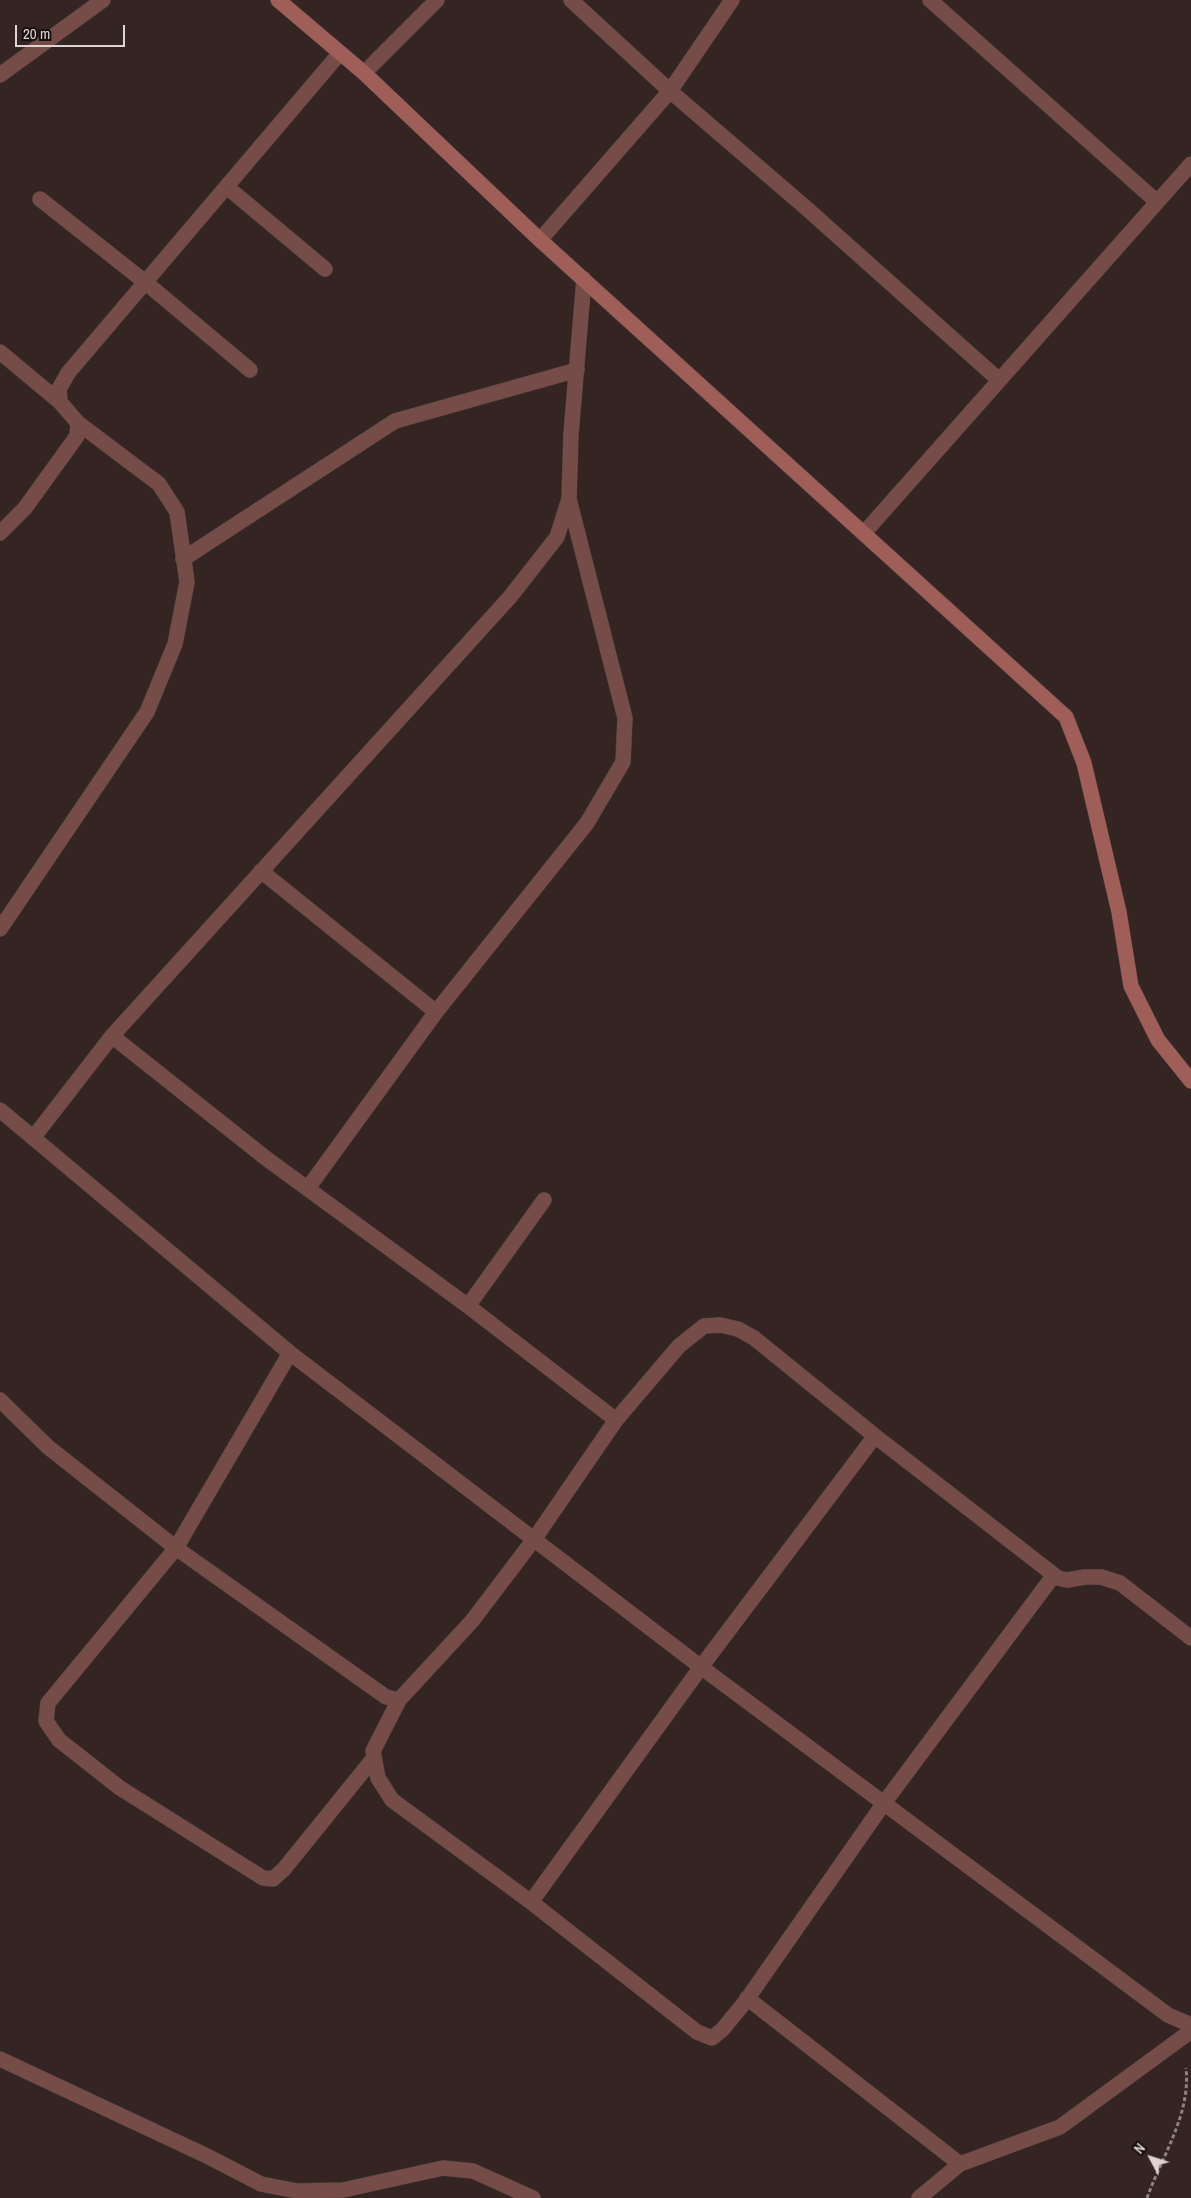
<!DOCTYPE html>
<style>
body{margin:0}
#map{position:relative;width:1191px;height:2198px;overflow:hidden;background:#342422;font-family:"Archivo Narrow",sans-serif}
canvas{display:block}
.north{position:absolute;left:1126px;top:2133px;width:50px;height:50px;-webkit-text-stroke:4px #170f0e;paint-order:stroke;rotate:310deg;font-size:14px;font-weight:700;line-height:20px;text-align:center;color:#dfd4d3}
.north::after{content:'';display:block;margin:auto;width:18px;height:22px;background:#dfd4d3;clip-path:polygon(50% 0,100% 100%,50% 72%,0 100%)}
.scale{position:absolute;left:15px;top:25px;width:110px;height:22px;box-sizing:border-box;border:2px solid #dfd4d3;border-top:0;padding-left:6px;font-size:15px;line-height:18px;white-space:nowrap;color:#dfd4d3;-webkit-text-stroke:4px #170f0e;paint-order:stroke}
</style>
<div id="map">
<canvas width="1191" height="2198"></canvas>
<div class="north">N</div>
<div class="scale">20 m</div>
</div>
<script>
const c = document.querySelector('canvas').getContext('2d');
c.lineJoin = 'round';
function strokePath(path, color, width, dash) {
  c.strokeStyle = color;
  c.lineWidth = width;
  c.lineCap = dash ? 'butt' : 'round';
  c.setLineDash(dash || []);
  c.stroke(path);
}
const path = new Path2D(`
 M1147 2198C1162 2156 1191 2114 1186 2068`);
const street = new Path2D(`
 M571 0 670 91 805 207 999 380
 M930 0 1156 201
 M364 73 437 0
 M0 75 103 0
 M227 187 325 269
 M40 199 145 282 250 370
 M540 240 670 91 732 0
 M0 352 60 402
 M0 533 25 508 77 436 78 423 60 402 59 389 68 373 340 53
 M864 533 1191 164
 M183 559 395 421 577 370
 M261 871 436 1012
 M0 929 147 712 175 644 187 582 177 512 159 484 78 423
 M112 1036 267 1159 468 1306 616 1420
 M0 1110 290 1353 701 1667 1168 2015 1191 2025
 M33 1138 112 1036 510 597 557 537 569 499 571 434 584 279
 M308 1188 436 1012 587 823 623 762 625 718 569 499
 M468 1306 544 1200
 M290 1353 176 1548 48 1703 46 1721 59 1740 120 1788 263 1878 273 1879 284 1869 373 1759
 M0 1400 48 1447 176 1548 386 1697 399 1700 472 1621 535 1538 616 1420 679 1346 704 1326 720 1325 738 1329 754 1338 875 1436 1058 1578 1067 1580 1085 1577H1101L1120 1583 1191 1638
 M399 1700 373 1751 378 1778 392 1800 531 1902 697 2032 712 2038 722 2030 745 2002 884 1803 1054 1575
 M531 1902 701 1667 875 1436
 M747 1998 960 2164
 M0 2059 207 2156 261 2184 297 2191 343 2190 443 2168 473 2171 533 2198
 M919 2198 960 2164 1060 2127 1191 2031`);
const secondary = new Path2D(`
 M278 0 364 73 540 240 1066 717 1084 763 1119 912 1131 986 1158 1040 1191 1081`);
strokePath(street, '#4f403e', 16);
strokePath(secondary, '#4f403e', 16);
strokePath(path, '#8f8280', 3, [4, 2.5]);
strokePath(street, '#754c48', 15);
strokePath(secondary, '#a05e59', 15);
</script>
